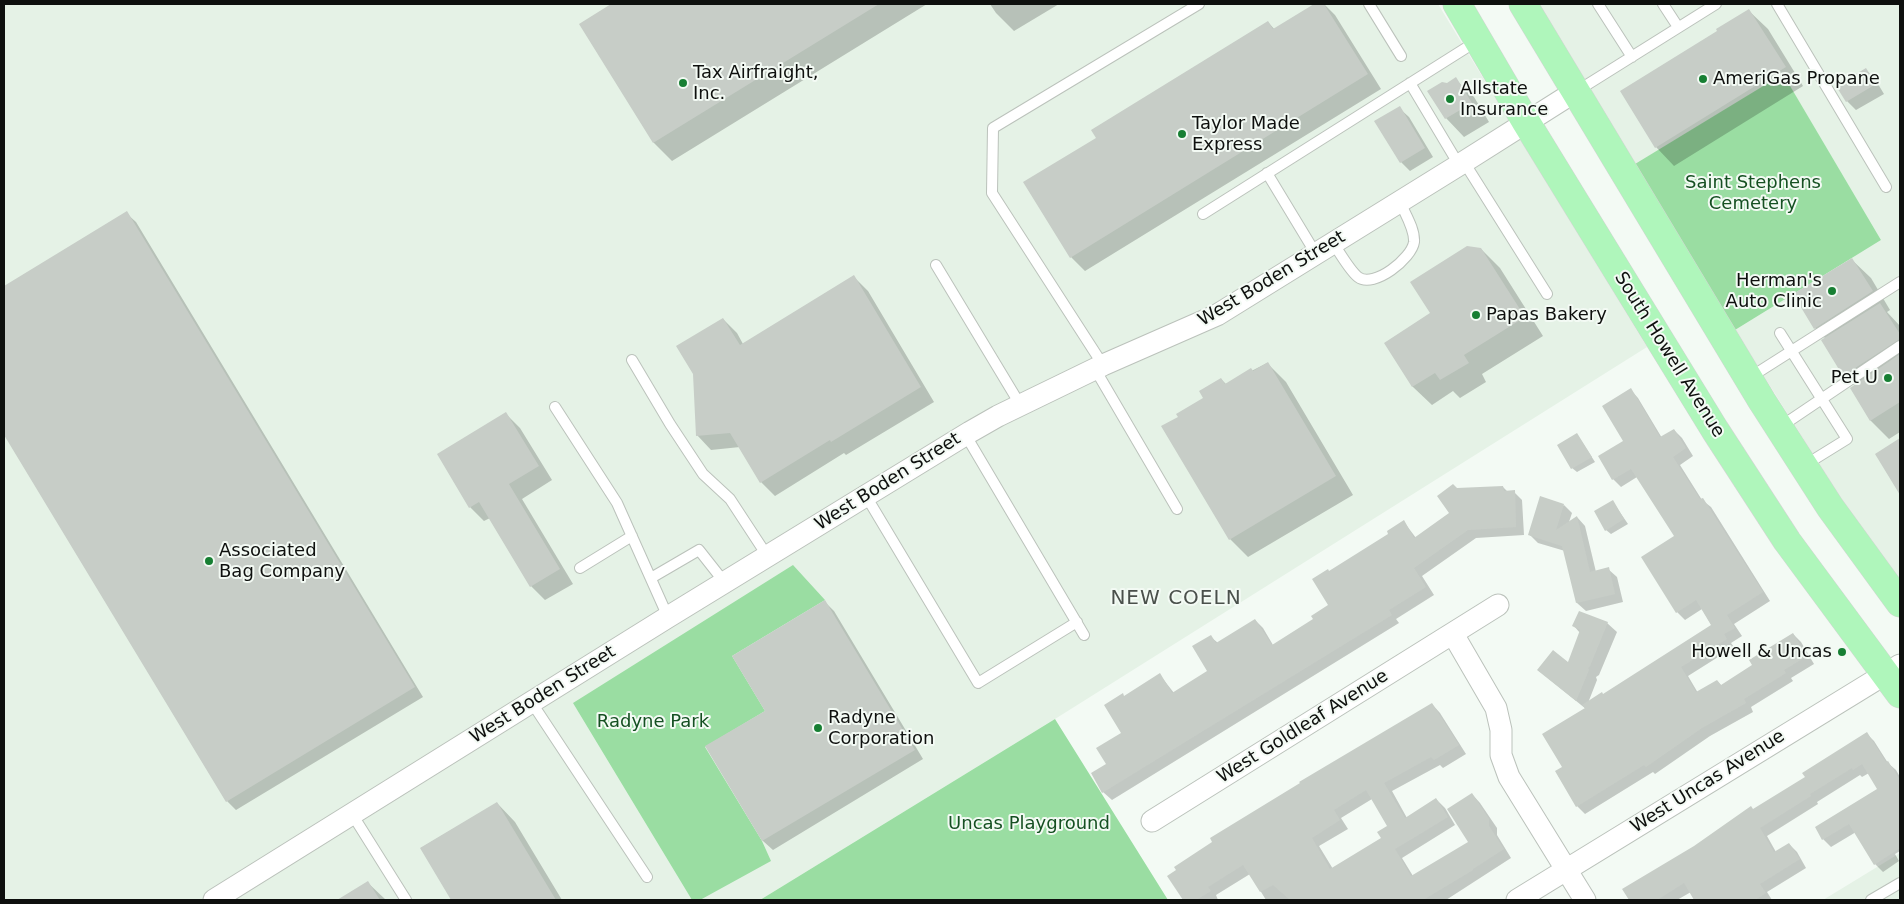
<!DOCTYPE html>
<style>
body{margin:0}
#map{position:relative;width:1904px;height:904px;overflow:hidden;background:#f3faf4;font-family:"DejaVu Sans",sans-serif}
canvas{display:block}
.frame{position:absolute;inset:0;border:5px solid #0e100e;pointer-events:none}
</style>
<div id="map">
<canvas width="1904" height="904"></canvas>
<div class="frame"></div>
</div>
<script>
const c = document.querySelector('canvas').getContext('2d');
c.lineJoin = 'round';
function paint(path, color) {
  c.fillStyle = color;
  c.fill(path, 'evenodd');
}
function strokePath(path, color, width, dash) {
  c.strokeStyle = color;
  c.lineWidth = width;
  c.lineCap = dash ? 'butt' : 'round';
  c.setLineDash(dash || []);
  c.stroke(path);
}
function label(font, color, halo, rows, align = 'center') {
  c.font = font + ' "DejaVu Sans",sans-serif';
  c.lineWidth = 4;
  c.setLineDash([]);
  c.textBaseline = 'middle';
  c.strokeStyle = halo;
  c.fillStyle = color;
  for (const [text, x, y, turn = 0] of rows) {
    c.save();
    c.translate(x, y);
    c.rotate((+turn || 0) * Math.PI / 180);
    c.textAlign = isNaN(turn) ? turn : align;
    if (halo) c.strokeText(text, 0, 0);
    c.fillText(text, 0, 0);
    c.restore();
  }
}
const built = new Path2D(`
 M4 4H1438L1647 347 1055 719 760 900H4Z
 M1538 4H1900V580L1855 521 1735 330 1881 240 1783 75 1635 164Z
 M1900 853V900H1823Z`);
const green = new Path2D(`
 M1783 74 1881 240 1735 330 1635 164Z
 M793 565 825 600 732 656 765 711 705 747 762 841 771 861 700 900H692L573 703Z
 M1055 719 1168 900H760Z`);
const shadow = new Path2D(`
 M613 4H927L672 161 654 143 581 24Z
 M990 4H1059L1014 31 996 13Z
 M1316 4H1324L1335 15 1381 89 1085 271 1071 257 1097 138 1268 22 1275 30Z
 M1749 11 1768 29 1803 86 1674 166 1656 147Z
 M1866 70 1875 79 1884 94 1856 110 1847 101Z
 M1455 79 1474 97 1489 122 1464 137 1446 118 1447 84Z
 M1399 108 1409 117 1433 157 1410 171 1401 162Z
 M126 213 136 222 423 697 236 810 227 801 4 433V287Z
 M1481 249 1500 268 1543 336 1482 374 1486 382 1460 398 1453 391 1432 405 1413 387 1386 343 1432 313Z
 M1852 260 1871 278 1890 310 1887 312 1900 326V432L1889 439 1871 421 1852 388 1855 386 1844 375 1823 341 1826 339 1815 328Z
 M854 277 868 291 934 402 846 455 844 453 775 496 761 482 740 447 711 450 697 435 723 319 737 333 743 344Z
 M1267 363 1286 382 1353 495 1248 557 1230 539 1179 417 1205 399 1221 379 1226 384Z
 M1631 390 1638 398 1662 438 1674 430 1682 438 1693 456 1680 465 1702 500 1711 507 1770 601 1734 624 1742 636 1731 643 1734 647 1688 676 1698 693 1717 681 1722 686 1754 666 1793 634 1801 642 1814 664 1791 678 1793 681 1751 707 1753 712 1710 736 1655 774 1653 772 1585 814 1577 806 1556 772 1563 767 1586 709 1538 670 1568 664 1580 633 1574 626 1607 623 1617 632 1599 675 1596 677 1597 680 1588 703 1604 695 1712 626 1702 609 1685 620 1677 612 1676 536 1637 477 1621 487 1613 479 1625 441Z
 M506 414 520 428 552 480 522 499 573 584 545 600 531 586 490 518 484 521 470 507Z
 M1577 434 1595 462 1577 472 1572 468Z
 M1900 439V493L1876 454Z
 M1503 487 1508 492H1514L1522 500 1524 535 1476 538 1422 576 1434 595 1396 619 1399 623 1112 800 1103 792 1092 774 1108 765 1123 734 1125 697 1160 675 1174 693 1209 671 1211 637 1218 643 1255 620 1263 628 1273 645 1314 620 1330 606V572L1390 534 1404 522 1416 538 1451 513 1458 490Z
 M1613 502 1628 524 1611 534 1606 530Z
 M1564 505 1572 513 1569 522 1577 517 1585 526 1596 572 1608 569 1617 577 1623 602 1586 611 1577 603 1565 551 1538 543 1529 534Z
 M825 602 834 611 923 759 773 850 763 841 707 747 766 711Z
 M1432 704 1440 713 1466 754 1443 768 1440 765 1392 791 1407 818 1436 799 1445 808 1455 825 1402 858 1413 876 1470 842 1472 794 1480 803 1497 828V835L1511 858 1446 900H1266L1250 874 1216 895 1218 900H1184L1169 876ZM1372 799 1388 826 1383 839 1333 869 1319 846 1348 829 1341 818Z
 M1866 733 1874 741 1888 763 1896 770 1900 777V851L1895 854 1899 861 1883 872 1875 864 1856 832 1831 847 1823 839 1879 790 1869 773 1862 777 1860 775 1817 802 1818 804 1767 836 1776 852 1789 844 1797 852 1806 868 1767 892 1772 900H1696L1691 892 1677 900H1631L1624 890 1807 777Z
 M497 803 515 822 562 900H453L421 848Z
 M368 883 386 900H339Z`);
const building = new Path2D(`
 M611 4H879L653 143 579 24Z
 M1314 4H1324L1368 74 1070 258 1023 182 1096 138 1091 130 1268 21 1273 29Z
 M1749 9 1786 67 1655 148 1620 91 1717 31 1716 29Z
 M1866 68 1876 84 1846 102 1836 86Z
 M1456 77 1472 103 1445 119 1427 91 1442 82 1447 83Z
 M1400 106 1425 148 1400 163 1374 121Z
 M127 211 415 687 226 802 4 435V286Z
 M1467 246 1481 248 1525 317 1464 355 1469 363 1440 380 1435 373 1412 387 1384 343 1430 313 1410 282Z
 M1852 258 1873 291 1814 329 1793 294Z
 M854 275 921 387 831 442 830 440 760 483 730 433 696 436 693 374 676 346 723 318 740 345Z
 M1880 303 1900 334V339L1843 376 1821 340Z
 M1900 354V402L1870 421 1850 388Z
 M1268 362 1336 476 1229 540 1161 426 1178 417 1176 414 1203 398 1199 391 1221 378 1225 384 1251 368 1253 371Z
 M1631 388 1660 437 1674 429 1686 448 1673 457 1700 499 1703 498 1763 592 1727 615 1735 628 1724 634 1727 639 1681 667 1696 692 1717 680 1721 685 1752 665 1749 660 1793 633 1807 656 1784 670 1786 673 1744 699 1746 703 1702 728 1646 767 1644 765 1576 807 1555 771 1562 767 1542 734 1585 708 1582 705 1602 692 1603 694 1711 625 1696 600 1676 613 1641 557 1674 536 1631 469 1612 480 1598 456 1623 441 1602 406Z
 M506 412 539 466 509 484 560 569 530 587 479 502 469 508 437 454Z
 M1577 433 1592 457 1571 469 1557 445Z
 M1900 438V495L1875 454Z
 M1453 484 1457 488 1503 486 1504 491 1515 490 1516 527 1468 530 1414 568 1426 587 1389 610 1392 615 1102 793 1091 773 1106 764 1096 748 1121 733 1104 705 1123 693 1124 696 1160 673 1172 693 1207 671 1192 646 1211 635 1216 643 1255 619 1272 645 1313 619 1311 616 1328 605 1312 579 1328 569 1329 571 1388 534 1387 531 1404 520 1414 538 1449 513 1437 496Z
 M1540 496 1564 504 1556 530 1577 516 1590 572 1609 567 1615 594 1576 603 1562 546 1528 535Z
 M1613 500 1624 519 1605 531 1594 511Z
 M825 600 915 750 762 841 705 746 765 711 732 656Z
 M1579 611 1608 622 1590 666 1588 668 1589 670 1576 701 1537 670 1553 650 1568 662 1580 630 1572 626Z
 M1432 703 1459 745 1434 760 1431 757 1384 783 1405 818 1436 798 1448 817 1395 849 1411 876 1468 842 1447 809 1472 793 1489 819V826L1504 849 1473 869V870L1423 900H1290L1273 885 1260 892 1243 865 1208 887 1211 891 1196 900H1183L1167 876 1176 870 1174 867 1212 842 1210 838 1300 783 1299 782ZM1366 790 1387 826 1377 832 1381 838 1330 869 1312 838 1340 820 1334 810Z
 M1867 732 1886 762 1888 761 1900 780V848L1874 865 1849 824 1822 840 1815 827 1877 789 1862 764 1853 770 1852 768 1810 794 1811 796 1760 828 1774 852 1789 843 1800 859 1760 884 1766 893 1755 900H1694L1684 883 1657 900H1629L1622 889 1694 846 1751 806 1753 809 1805 777 1802 773Z
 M497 802 556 900H451L420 848Z
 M368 881 380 900H337Z`);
const service = new Path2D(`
 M1369 4 1401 56
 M1598 4 1632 57
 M1663 4 1678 27
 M1777 4 1886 187
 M1410 83 1459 165
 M1577 91 1716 4
 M1464 162 1547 294
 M1267 173 1316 254
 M1203 214 1477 41
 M1333 243C1340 253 1350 271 1358 277 1374 289 1412 258 1414 242 1415 229 1405 214 1400 202
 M936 265 1021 406
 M1780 333 1847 439 1805 465
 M632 360 670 424 703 474 730 499 768 557
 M1103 365 992 193 993 128 1199 4
 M1095 369 1177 509
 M1749 378 1900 282
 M555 407 617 503 668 617
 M1780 427 1900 346
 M965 434 1084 635
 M866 496 978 683 1077 622
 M580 568 632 536
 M651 578 699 550 725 583
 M532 703 647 877
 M352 814 406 900
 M1871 900 1900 883`);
const minor = new Path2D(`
 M1453 634 1496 708 1501 730V755L1509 777 1585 900
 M1152 821 1498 605
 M214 900 668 617 970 432 998 416 1103 365 1217 315 1459 165 1576 91
 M1517 900 1900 665`);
const primary = new Path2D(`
 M1457 4 1526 122 1715 430 1787 541 1900 694
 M1523 4 1762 401 1830 507 1900 603`);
const markers = [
 [1703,79,5,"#177f33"],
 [683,83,5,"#177f33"],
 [1450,99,5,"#177f33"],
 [1182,134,5,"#177f33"],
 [1832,291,5,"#177f33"],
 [1476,315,5,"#177f33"],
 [1888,378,5,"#177f33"],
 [209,561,5,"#177f33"],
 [1842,652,5,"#177f33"],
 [818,728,5,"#177f33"]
];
const poiNames = [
 ["Tax Airfraight,",693,73],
 ["Inc.",693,94],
 ["AmeriGas Propane",1713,79],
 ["Allstate",1460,89],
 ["Insurance",1460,110],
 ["Taylor Made",1192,124],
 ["Express",1192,145],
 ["Herman's",1822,281,"right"],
 ["Auto Clinic",1822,302,"right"],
 ["Papas Bakery",1486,315],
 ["Pet U",1878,378,"right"],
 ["Associated",219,551],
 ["Bag Company",219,572],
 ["Howell & Uncas",1832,652,"right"],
 ["Radyne",828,718],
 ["Corporation",828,739]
];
const parkNames = [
 ["Saint Stephens",1753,183],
 ["Cemetery",1753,204],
 ["Radyne Park",653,722],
 ["Uncas Playground",1029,824]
];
const streetNames = [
 ["West Boden Street",1272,279,-31],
 ["South Howell Avenue",1669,355,58],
 ["West Boden Street",888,482,-32],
 ["West Boden Street",543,695,-32],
 ["West Goldleaf Avenue",1303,727,-32],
 ["West Uncas Avenue",1708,782,-32]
];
const quarterNames = [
 ["NEW COELN",1176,599]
];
paint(built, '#e5f2e6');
paint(green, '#9adda2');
paint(shadow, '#0003');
paint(building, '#c7cdc7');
strokePath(service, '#bbc2bb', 12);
strokePath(minor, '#bbc2bb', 23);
strokePath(primary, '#d4d4d4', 29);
strokePath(service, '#fff', 10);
strokePath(minor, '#fff', 21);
strokePath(primary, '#aff6bb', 28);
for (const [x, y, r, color] of markers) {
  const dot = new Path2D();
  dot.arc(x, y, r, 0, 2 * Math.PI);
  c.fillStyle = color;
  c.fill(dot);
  strokePath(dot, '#f3faf4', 2);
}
label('18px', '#0e100e', '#f3faf4', poiNames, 'left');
label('18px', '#155022', '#f3faf4', parkNames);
label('18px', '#0e100e', '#f3faf4', streetNames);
c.letterSpacing = '1px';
label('20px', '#4a504b', '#f3faf4', quarterNames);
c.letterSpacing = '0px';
</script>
